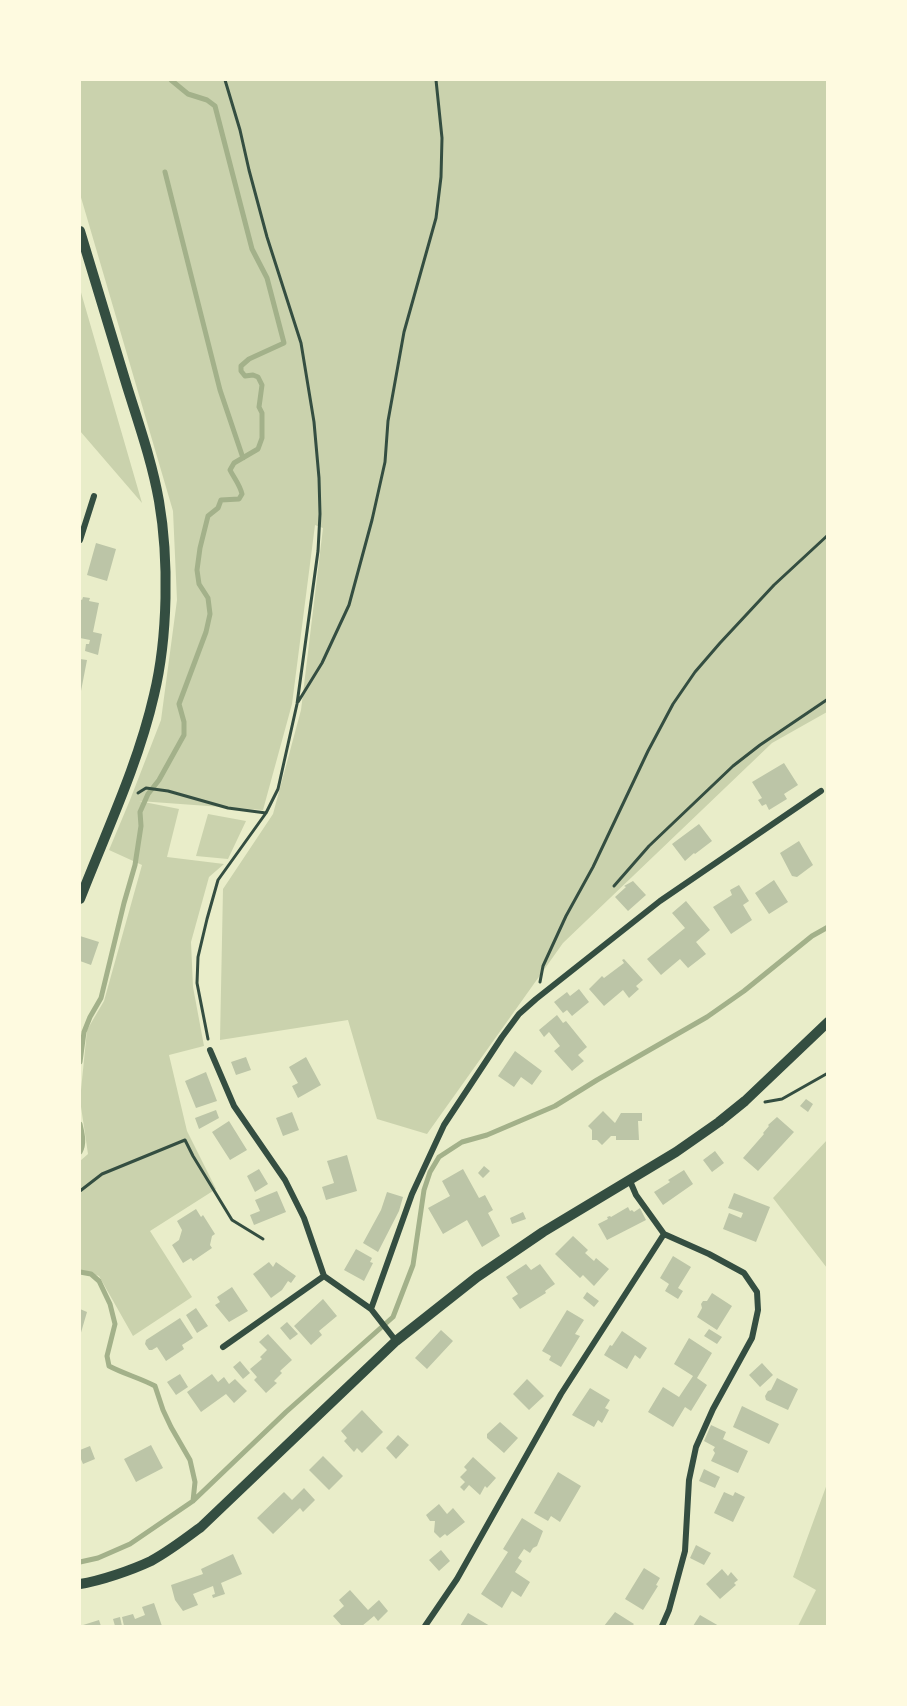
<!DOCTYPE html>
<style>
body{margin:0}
#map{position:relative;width:907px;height:1706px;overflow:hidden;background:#e9edc9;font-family:Raleway,sans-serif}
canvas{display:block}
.frame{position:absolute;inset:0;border:81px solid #fefae0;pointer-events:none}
</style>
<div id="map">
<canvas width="907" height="1706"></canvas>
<div class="frame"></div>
</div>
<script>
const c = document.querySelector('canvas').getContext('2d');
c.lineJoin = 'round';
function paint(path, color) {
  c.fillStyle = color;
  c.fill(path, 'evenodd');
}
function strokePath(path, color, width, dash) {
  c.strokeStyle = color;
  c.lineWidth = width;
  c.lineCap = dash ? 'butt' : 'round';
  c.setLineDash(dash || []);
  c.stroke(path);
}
const green = new Path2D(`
 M80 80H827V712L772 743 563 943 427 1134 377 1119 348 1020 220 1040 223 889 273 814 301 710 323 528 315 525 292 704 263 810 139 801 179 809 167 857 224 864 209 877 191 942 193 987 204 1046 169 1055 187 1131 216 1189 150 1231 192 1297 133 1336 99 1276 80 1270V1161L88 1154 80 1100 87 1030 104 1001 142 865 109 850 130 800 161 720 177 600 173 511 80 194Z
 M80 289 142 503 80 431Z
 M208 814 246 821 228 859 196 856Z
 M827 1140V1268L773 1198Z
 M827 1484V1626H798L816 1590 793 1577Z`);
const stream = new Path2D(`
 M165 172 220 390 243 458
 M80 1062 84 1032 90 1017 101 998 124 903 135 865 141 826 140 812 148 794 159 780 184 735V722L179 704 206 632 210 614 208 598 199 584 197 570 200 548 208 516 218 508 221 500 239 499 242 494C240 485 234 478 230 470L234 463 258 449 262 438V413L259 407 262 385 258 377 253 375 245 376 241 371V366L249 359 284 343 267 278 252 249 215 106 207 100 188 94 171 80
 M80 1124C82 1133 85 1143 80 1152
 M80 1272 91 1274 99 1281 110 1304 115 1324 107 1356 109 1366C124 1374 140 1378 155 1386L163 1410 171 1427 190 1460 195 1482 193 1501
 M80 1562 98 1558 130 1544 193 1501 286 1412 393 1317 413 1265 424 1190 430 1172 439 1157 462 1142 487 1135 555 1106 597 1080 707 1017 744 991 812 936 828 927`);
const building = new Path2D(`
 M96 543 116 549 107 581 87 575Z
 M83 597 90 598 89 601 99 603 93 632 102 634 98 655 85 651 86 644H89L90 640 80 638V599L82 600Z
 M80 659 87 660 81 691H80Z
 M784 763 798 785 784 794 787 799 769 810 766 804 762 806 758 800 762 798 752 782Z
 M699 824 712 841 695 854 694 853 685 861 672 844Z
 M799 841 813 865 797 877 792 876 780 853Z
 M774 880 788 902 769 914 755 893Z
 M633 881 646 895 628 911 615 897 626 887 624 886Z
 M739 885 749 901 743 905 752 920 731 934 713 907 732 895 730 890Z
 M686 901 710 930 696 942 706 954 688 968 680 959 661 975 647 959 685 928 672 913Z
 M80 936 99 942 91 965 80 961Z
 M624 959 643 980 636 986 639 989 629 998 623 990 604 1006 589 989 602 976 604 978 624 963 622 960Z
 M579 989 589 1002 572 1016 567 1010 563 1013 554 1002 567 992 570 996Z
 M557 1015 563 1023 566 1021 587 1047 578 1055 584 1061 572 1071 554 1051 560 1046 549 1032 544 1037 539 1030Z
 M515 1051 542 1071 532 1085 521 1077 514 1087 498 1076Z
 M246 1057 251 1070 236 1075 231 1062Z
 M306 1057 321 1085 298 1098 292 1086 298 1083 289 1067Z
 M206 1072 217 1101 196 1108 185 1081Z
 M806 1099 813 1104 808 1112 800 1106Z
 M216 1110 219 1118 199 1129 195 1118Z
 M603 1111 615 1123 621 1113H642V1121H638L639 1140H616V1136H611L602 1145 597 1140H592V1130L588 1126Z
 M292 1112 299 1130 283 1136 276 1118Z
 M777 1117 794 1132 758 1171 743 1158 764 1134 763 1133 769 1126 768 1125Z
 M229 1121 247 1150 230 1160 212 1132Z
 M715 1151 724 1163 712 1172 703 1160Z
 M347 1155 357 1191 326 1200 322 1187 334 1183 327 1161Z
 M484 1166 490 1171 483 1178 478 1173Z
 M259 1169 268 1184 255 1192 247 1176Z
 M463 1169 479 1198 485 1195 493 1210 488 1213 500 1236 482 1247 467 1220 443 1234 428 1208 450 1196 442 1181Z
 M684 1170 693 1184 663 1205 654 1192 670 1182 668 1180Z
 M277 1191 286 1212 254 1225 250 1215 260 1211 255 1200Z
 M387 1192 403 1197 399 1211 378 1252 363 1243 381 1210Z
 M734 1193 770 1207 756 1242 723 1229 729 1213 741 1218 743 1213 728 1208Z
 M628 1207 630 1211 632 1210 634 1212 640 1208 646 1220 607 1240 598 1224 608 1219 607 1217 610 1216 611 1217Z
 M196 1209 201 1217 203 1215 215 1234 212 1236 210 1245 212 1248 193 1261 191 1258 183 1263 172 1245 179 1240 182 1230 177 1221Z
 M523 1212 526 1219 512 1224 510 1218Z
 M573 1236 588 1250 585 1253 594 1261 596 1258 609 1269 594 1286 583 1275 580 1278 555 1254Z
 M356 1249 372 1258 370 1262 373 1263 364 1281 344 1270Z
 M673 1256 691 1267 678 1288 683 1291 678 1299 665 1291 669 1284 660 1278Z
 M269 1262 273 1267 276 1262 296 1276 291 1283 288 1281 282 1290 271 1298 253 1274Z
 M526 1264 531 1270 540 1264 555 1284 545 1291 546 1293 520 1309 512 1298 518 1294 506 1277Z
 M232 1287 248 1311 229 1322 215 1305 220 1302 217 1297Z
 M587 1292 599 1301 594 1307 583 1298Z
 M712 1293 732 1306 717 1330 697 1317 702 1308 701 1304 703 1301H707Z
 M323 1299 337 1316 319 1331 322 1335 311 1345 294 1326Z
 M196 1308 208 1326 197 1333 186 1315Z
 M80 1309 87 1312 80 1336Z
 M567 1310 584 1320 575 1334 580 1336 561 1367 549 1360 551 1356 542 1351Z
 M180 1318 193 1338 182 1345 184 1349 166 1361 157 1347 152 1350H149L145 1344 146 1340Z
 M287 1322 298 1334 290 1340 280 1328Z
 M709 1329 722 1337 717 1344 704 1336Z
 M441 1330 453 1341 427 1369 415 1358Z
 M622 1331 647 1348 640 1359 635 1355 627 1369 604 1355 610 1345 612 1346Z
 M268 1334 292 1360 280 1371 282 1373 274 1381 277 1383 266 1393 254 1380 257 1377 250 1369 262 1359 260 1357 267 1350 259 1342Z
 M689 1338 712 1353 697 1378 707 1385 691 1411 685 1407 673 1427 648 1412 663 1387 679 1397 693 1376 674 1364Z
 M240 1361 250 1373 243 1379 233 1367Z
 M762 1363 773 1375 760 1387 749 1375Z
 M180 1374 188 1387 176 1395 167 1382Z
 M212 1374 218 1382 224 1377 229 1384 235 1379 247 1391 234 1403 226 1394 201 1412 187 1392Z
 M777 1378 798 1389 788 1410 766 1400 765 1396 768 1391 771 1390Z
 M527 1379 544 1396 529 1410 513 1394Z
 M590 1388 610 1400 605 1408 609 1410 602 1423 598 1420 594 1427 572 1415Z
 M742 1406 779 1424 769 1444 733 1427Z
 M362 1410 383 1432 362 1453 357 1448 354 1452 344 1441 347 1438 341 1431Z
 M500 1422 518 1438 504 1453 487 1438V1434Z
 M711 1425 726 1432 723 1439 748 1451 738 1473 711 1461 715 1453 713 1450 715 1447 704 1441Z
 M398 1435 409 1445 396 1459 386 1448Z
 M151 1445 163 1468 136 1482 124 1459Z
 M90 1446 95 1459 83 1464 80 1457V1450Z
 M323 1456 343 1476 329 1490 309 1470Z
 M473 1457 496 1478 487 1488 485 1486 480 1495 469 1485 464 1491 460 1487 465 1482 460 1477 467 1470 464 1467Z
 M704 1469 720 1477 715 1488 699 1481Z
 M558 1472 581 1486 560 1522 551 1516 548 1521 534 1513Z
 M304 1488 315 1500 303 1512 300 1508 273 1534 257 1518 284 1492 292 1500Z
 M724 1492 733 1496 735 1492 745 1497 733 1522 714 1513Z
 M439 1504 447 1514 453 1508 465 1522 447 1536 445 1534 440 1538 434 1532 435 1521H430L426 1515Z
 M522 1518 543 1531 537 1546 533 1548 530 1553 524 1549 518 1558 522 1561 515 1572 530 1582 521 1597 512 1591 502 1608 481 1594 508 1552 503 1549Z
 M696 1545 711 1553 704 1565 690 1558Z
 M441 1550 450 1561 439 1571 429 1560Z
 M233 1554 242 1574 221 1583 225 1594 213 1598 212 1595 215 1594 213 1586 193 1594 198 1605 183 1611 175 1600 171 1585 203 1574 201 1569Z
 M644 1568 660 1578 656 1585 658 1586 643 1610 625 1599Z
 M722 1569 728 1576 731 1572 738 1580 734 1583 736 1585 720 1599 706 1584Z
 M350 1590 368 1610 379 1600 388 1611 378 1621 374 1616 362 1626H342L333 1616 344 1606 339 1600Z
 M154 1603 162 1626H137L136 1625 124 1626 122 1617 133 1614 135 1619 145 1615 142 1607Z
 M615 1612 634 1624 632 1626H604Z
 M468 1613 490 1626H460Z
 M700 1615 719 1626H693Z
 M120 1617 122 1626H115L113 1619Z
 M99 1620 101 1626H80Z`);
const path = new Path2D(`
 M298 702 322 663 349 605 372 520 385 462 388 421 404 332 436 218 441 177 442 138 436 80
 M138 793 146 788 168 791 228 808 266 813
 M614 886 649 846 733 766 760 745 828 699
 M540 982 543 966 566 916 593 867 648 751 673 704 695 672 720 643 774 585 828 535
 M208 1039 197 983 198 957 207 919 218 880 266 813 278 789 297 704 318 551 320 514 319 478 314 422 301 343 267 237 249 170 240 130 225 80
 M765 1102 782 1099 828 1073
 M80 1191 102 1174 185 1140 193 1156 232 1220 263 1239`);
const minor = new Path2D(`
 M80 540 94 496
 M210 1050 234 1106 285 1180 304 1218 324 1276 371 1309 396 1341
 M371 1309 412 1194 444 1125 502 1037 519 1014 536 999 660 901 821 791
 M223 1347 324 1276
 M425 1626 457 1579 561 1394 664 1234 636 1195 630 1181
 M662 1626 669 1610 685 1551 689 1480 696 1447 713 1409 752 1338 758 1310 757 1292 744 1273 709 1254 664 1234`);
const secondary = new Path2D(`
 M80 231C95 282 111 332 126 383 138 422 152 461 159 501 169 559 168 637 154 695 138 765 106 832 80 899
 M80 1584C100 1581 132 1570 151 1561 168 1552 185 1539 201 1527L396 1341 477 1277 543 1232 676 1152 719 1122 745 1101 828 1022`);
paint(green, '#cad2ad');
strokePath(stream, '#a3b18a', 5);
paint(building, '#bcc5a7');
strokePath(path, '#344e41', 3);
strokePath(minor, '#344e41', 6);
strokePath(secondary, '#344e41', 10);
</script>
